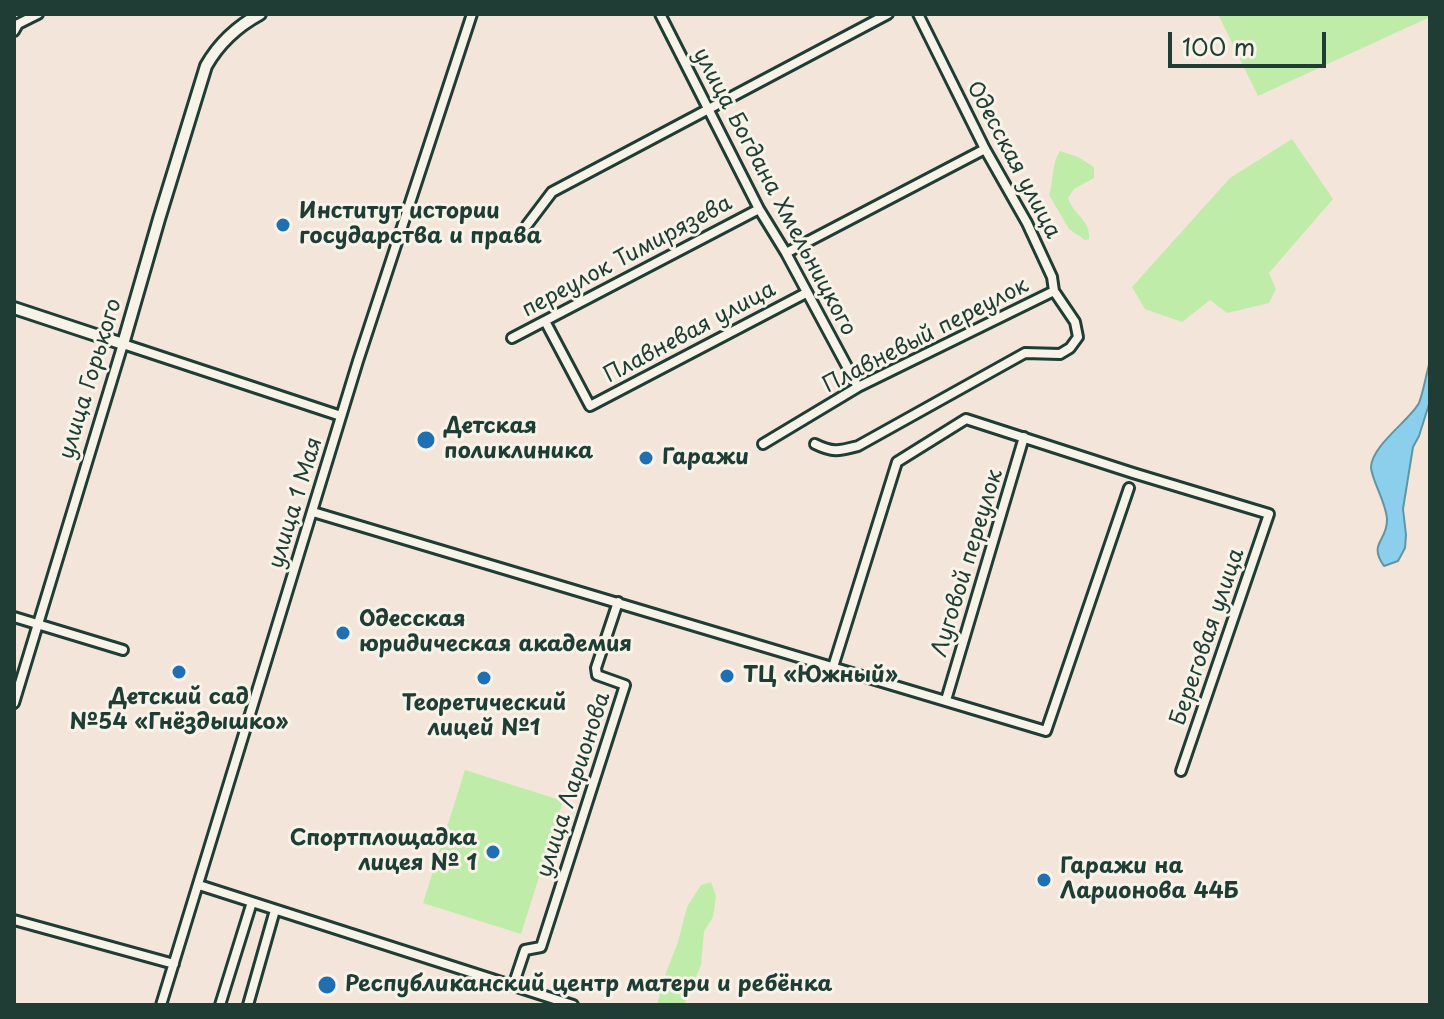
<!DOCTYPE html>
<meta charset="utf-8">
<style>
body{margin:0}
#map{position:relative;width:1444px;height:1019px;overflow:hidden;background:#f4e5da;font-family:"Playpen Sans",sans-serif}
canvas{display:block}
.frame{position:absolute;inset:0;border:16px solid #1f3d34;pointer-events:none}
.scale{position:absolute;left:1168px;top:32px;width:158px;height:36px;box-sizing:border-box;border:4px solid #1f3d34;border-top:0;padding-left:10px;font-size:24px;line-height:28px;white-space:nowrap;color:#1f3d34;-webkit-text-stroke:6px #f7f3e8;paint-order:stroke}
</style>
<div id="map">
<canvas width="1444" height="1019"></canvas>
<div class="frame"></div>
<div class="scale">100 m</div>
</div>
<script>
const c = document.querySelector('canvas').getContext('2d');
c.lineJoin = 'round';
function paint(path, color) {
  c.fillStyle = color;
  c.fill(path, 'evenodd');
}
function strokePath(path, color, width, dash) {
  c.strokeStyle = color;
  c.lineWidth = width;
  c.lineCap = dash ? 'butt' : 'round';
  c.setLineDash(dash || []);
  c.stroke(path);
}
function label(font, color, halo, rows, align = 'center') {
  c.font = font + ' "Playpen Sans",sans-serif';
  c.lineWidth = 6;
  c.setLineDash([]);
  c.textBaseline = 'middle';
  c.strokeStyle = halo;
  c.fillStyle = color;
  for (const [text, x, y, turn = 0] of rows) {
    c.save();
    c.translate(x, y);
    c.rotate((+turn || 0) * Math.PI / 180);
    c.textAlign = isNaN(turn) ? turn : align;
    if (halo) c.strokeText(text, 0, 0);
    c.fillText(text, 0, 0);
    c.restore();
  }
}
const green = new Path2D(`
 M1218 14H1430V17L1258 96Z
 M1292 139 1333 199 1269 273 1276 289 1269 303 1227 313 1210 300 1182 322 1145 309 1132 287 1230 178Z
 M1060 151 1078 157 1094 167V178L1074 189 1068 198C1073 214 1091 221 1089 239L1085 240 1069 229 1049 195C1054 181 1051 164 1060 151Z
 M465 770 563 801 521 934 423 903Z
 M711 882 716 896 713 917 704 931 701 965 684 1005H658V1001L664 978 678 942 687 907 701 885Z`);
const water = new Path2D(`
 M1430 361V401L1419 436 1413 447 1403 509 1406 535 1405 548 1398 561 1384 566C1368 543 1387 542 1387 520 1387 504 1371 479 1371 467 1372 445 1410 420 1419 403 1424 390 1426 374 1430 361Z`);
const minor = new Path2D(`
 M660 14 759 209 786 253 858 387
 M14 31 18 24 38 14
 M527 225 552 192 888 14
 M786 253 985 149
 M545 321 590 406 806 293
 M512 338 759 209
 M763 444 858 387 1054 291
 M815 444C833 453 839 451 858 446L1025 353 1060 354 1070 348 1078 337 1075 322 1054 291 1052 277 1027 223 985 149 918 14
 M313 512 1046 731 1129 488
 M14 617 123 650
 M833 667 897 462 966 419 1133 473 1269 514 1181 771
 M946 700 1024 437
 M14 703 123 344 341 416
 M199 885 573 1005
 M14 920 174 964
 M513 986 525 950 541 947 625 685 597 675 596 668 618 602
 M161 1005 358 361 472 14
 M220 1005 252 902
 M248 1005 275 910`);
const tertiary = new Path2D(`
 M14 308 123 344 159 219 206 66C219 43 236 27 260 14`);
const markers = [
 [283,225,8,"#1f6fb2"],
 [426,440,10,"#1f6fb2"],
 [646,458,8,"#1f6fb2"],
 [343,633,8,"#1f6fb2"],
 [179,672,8,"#1f6fb2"],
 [727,676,8,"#1f6fb2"],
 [484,678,8,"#1f6fb2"],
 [493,852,8,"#1f6fb2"],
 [1044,880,8,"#1f6fb2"],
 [327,985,10,"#1f6fb2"]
];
const streetNames = [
 ["Одесская улица",1013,160,62],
 ["улица Богдана Хмельницкого",774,192,62],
 ["переулок Тимирязева",627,257,-28],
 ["Плавневая улица",690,333,-28],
 ["Плавневый переулок",926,336,-27],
 ["улица Горького",91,379,-73],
 ["улица 1 Мая",296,503,-73],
 ["Луговой переулок",968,563,-73],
 ["Береговая улица",1208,637,-71],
 ["улица Ларионова",574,785,-72]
];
const poiNames = [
 ["Институт истории",299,212],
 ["государства и права",299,237],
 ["Детская",444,427],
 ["поликлиника",444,452],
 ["Гаражи",662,458],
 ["Одесская",359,620],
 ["юридическая академия",359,645],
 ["ТЦ «Южный»",743,676],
 ["Детский сад",179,698,"center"],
 ["№54 «Гнёздышко»",179,723,"center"],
 ["Теоретический",484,704,"center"],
 ["лицей №1",484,729,"center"],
 ["Спортплощадка",477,839,"right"],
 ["лицея № 1",477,864,"right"],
 ["Гаражи на",1060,867],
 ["Ларионова 44Б",1060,892],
 ["Республиканский центр матери и ребёнка",345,985]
];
paint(green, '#bfeca9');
paint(water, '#8ccfed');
strokePath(water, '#6095a3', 2);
strokePath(minor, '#1f3d34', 14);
strokePath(tertiary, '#1f3d34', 16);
strokePath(minor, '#f7f3e8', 8);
strokePath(tertiary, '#f7f3e8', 10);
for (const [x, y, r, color] of markers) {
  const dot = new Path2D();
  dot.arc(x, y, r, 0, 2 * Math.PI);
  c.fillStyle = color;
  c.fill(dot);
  strokePath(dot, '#f7f3e8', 3);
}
label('22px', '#1f3d34', '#f7f3e8', streetNames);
label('bold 22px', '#1f3d34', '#f7f3e8', poiNames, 'left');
</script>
